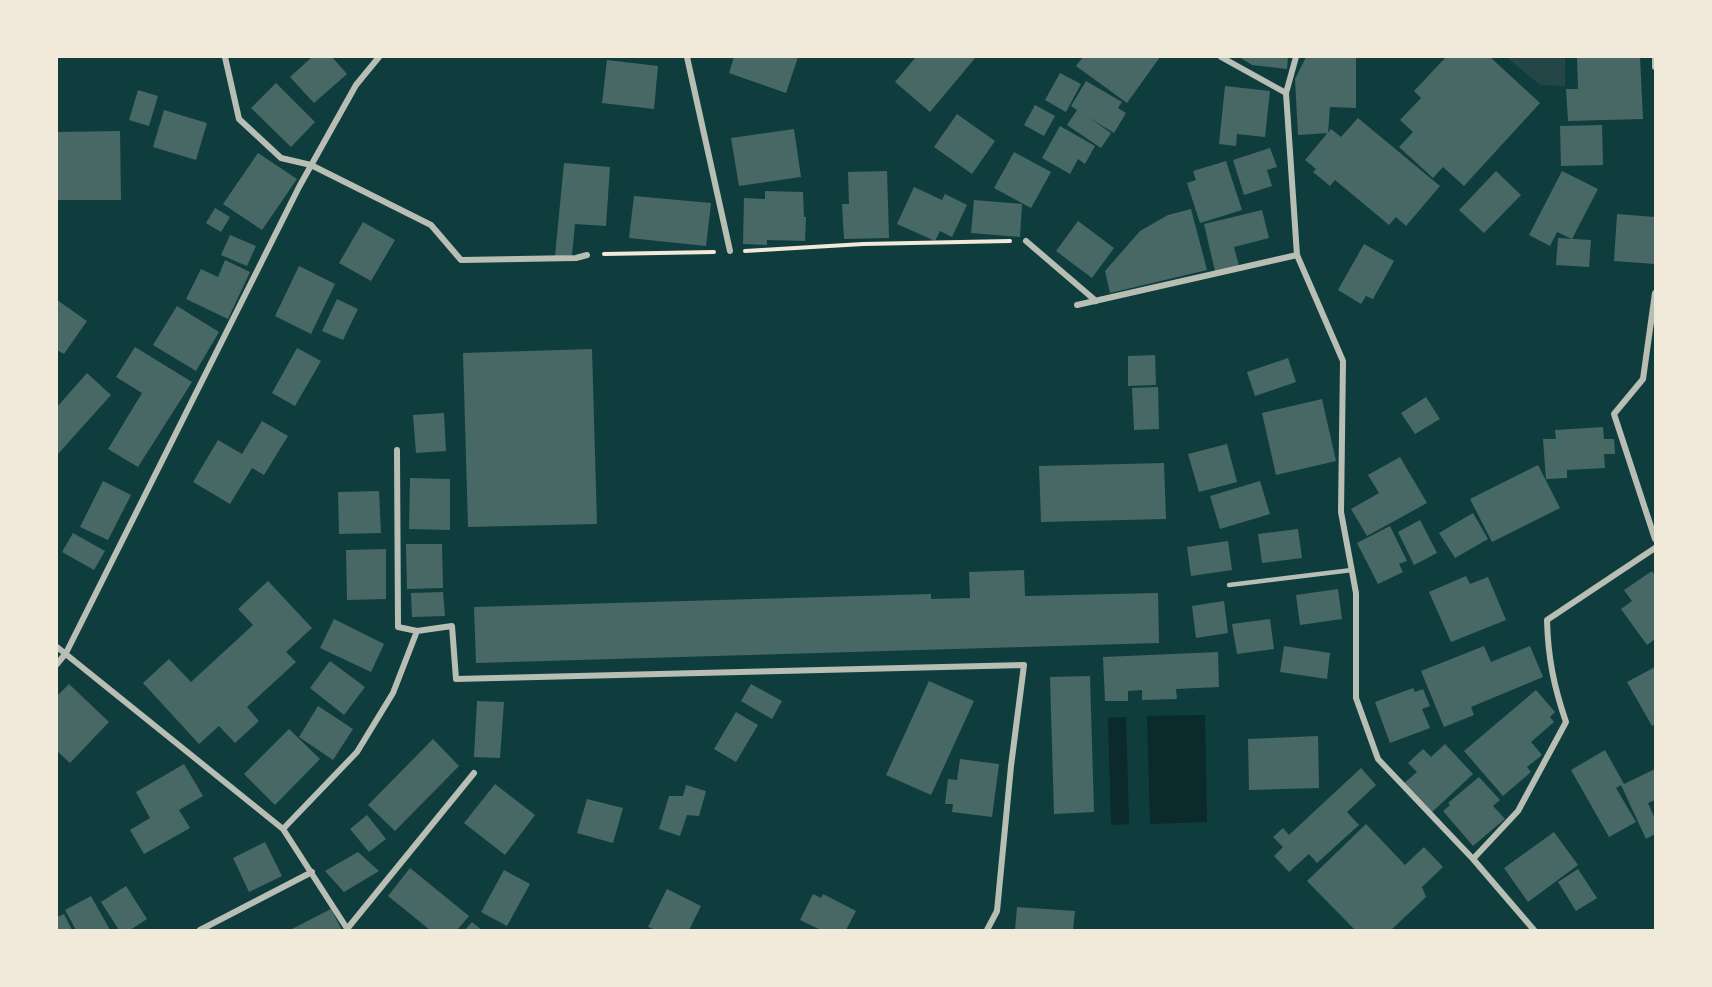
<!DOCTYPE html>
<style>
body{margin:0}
#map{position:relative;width:1712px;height:987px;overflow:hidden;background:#0f3d3e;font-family:"Varela Round",sans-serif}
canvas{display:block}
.frame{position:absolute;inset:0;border:58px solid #f1e9da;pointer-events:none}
</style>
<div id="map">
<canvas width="1712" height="987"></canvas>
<div class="frame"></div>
</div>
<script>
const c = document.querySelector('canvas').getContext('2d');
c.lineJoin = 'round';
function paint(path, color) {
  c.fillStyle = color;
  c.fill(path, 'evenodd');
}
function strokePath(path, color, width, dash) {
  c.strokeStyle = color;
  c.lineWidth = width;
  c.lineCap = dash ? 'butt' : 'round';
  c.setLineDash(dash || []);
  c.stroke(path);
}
const green = new Path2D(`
 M1506 57H1565V86L1540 85Z`);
const water = new Path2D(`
 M1205 715 1207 822 1150 824 1147 716Z
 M1126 717 1129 824 1111 825 1108 718Z`);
const building = new Path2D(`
 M312 57H332L347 74 314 103 290 77Z
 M734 57H798L786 93 729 73Z
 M916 57H976L930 112 895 82Z
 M1083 57H1160L1127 103 1076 66Z
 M1239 57H1288L1287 69 1252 65Z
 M1306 57H1356V108L1330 107 1328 133 1298 135 1295 79Z
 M1446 57H1490L1540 103 1464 186 1443 167 1433 178 1399 147 1413 132 1400 120 1421 98 1414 91Z
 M1577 57H1640L1643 119 1568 121 1566 89H1578Z
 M607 60 658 66 654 109 602 103Z
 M1060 73 1081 84 1066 112 1045 100Z
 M1086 81 1122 102 1118 108 1126 113 1114 133 1088 117 1111 133 1101 148 1067 125 1077 110 1071 106Z
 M276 83 315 122 291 147 251 108Z
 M1225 86 1270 91 1265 137 1237 134 1236 146 1219 144Z
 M138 90 158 96 149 126 129 120Z
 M1035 105 1055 116 1044 136 1024 125Z
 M164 110 207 123 196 160 153 147Z
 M957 114 995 141 972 174 934 147Z
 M1358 118 1440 186 1406 226 1396 217 1389 225 1335 180 1330 186 1313 172 1316 169 1305 160 1331 129 1341 137Z
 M1602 125 1603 165 1561 166 1560 126Z
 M1060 126 1095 146 1085 164 1078 159 1070 174 1042 158Z
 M794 129 801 177 739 186 731 138Z
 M120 131 121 200H57V132Z
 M1270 148 1277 167 1267 170 1272 186 1244 195 1233 160Z
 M1014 152 1051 172 1031 208 994 188Z
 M258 153 297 179 262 230 223 204Z
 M1226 161 1242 210 1200 223 1187 183 1196 180 1193 171Z
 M564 163 610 167 606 226 575 224 572 255 555 256Z
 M887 171 889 238 844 239 842 204H849L848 172Z
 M1496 171 1521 195 1484 233 1459 210Z
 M1562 171 1598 189 1572 239 1557 232 1550 246 1529 235Z
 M914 187 942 200 945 194 967 205 952 237 940 231 935 241 897 224Z
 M765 191 803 192 804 217H806L805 241 767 240V245L743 244 744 198 765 199Z
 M634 196 711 203 706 246 629 238Z
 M974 200 1022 204 1020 237 971 233Z
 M215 208 230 217 221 232 206 223Z
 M1191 209 1207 270 1110 293 1105 271 1140 231 1168 215Z
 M1262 210 1269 238 1234 247 1239 266 1215 271 1204 224Z
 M1617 214 1655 217V264L1614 261Z
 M1078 221 1114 248 1092 278 1056 251Z
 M363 222 395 240 371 281 339 263Z
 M230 235 256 246 247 266 221 255Z
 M1558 238 1591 240 1589 267 1556 265Z
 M1364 244 1394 261 1373 299 1366 296 1361 304 1338 290Z
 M225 260 250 272 228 319 186 299 201 269 218 277Z
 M299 266 335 284 311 334 275 316Z
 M337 299 358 309 343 340 322 331Z
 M57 300 87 321 64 354 57 350Z
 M177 306 219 332 196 371 153 345Z
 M135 347 192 382 138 467 108 449 142 393 116 377Z
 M297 348 321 361 295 406 272 393Z
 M592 349 597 524 468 527 463 353Z
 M1155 355 1156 385 1128 386V356Z
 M1288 358 1296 382 1255 396 1247 372Z
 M87 373 111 395 57 455V407Z
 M1158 387 1159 429 1134 430 1132 388Z
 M1426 397 1440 419 1415 434 1401 413Z
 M1322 399 1336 461 1276 475 1262 413Z
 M444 413 446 451 416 453 413 415Z
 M262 421 288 436 264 475 252 468 230 504 193 482 218 440 242 454Z
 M1603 427 1604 439H1614L1615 454H1604L1605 468 1567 470V478L1546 479 1543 439H1556L1555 430Z
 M1227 444 1237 482 1199 492 1188 454Z
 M1400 457 1427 503 1367 536 1351 509 1379 493 1368 475Z
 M1164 463 1166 519 1041 522 1039 466Z
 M1538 465 1560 508 1492 542 1470 499Z
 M410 478 450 479V530L409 529Z
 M103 481 131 495 108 540 80 527Z
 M1260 481 1270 514 1220 529 1210 496Z
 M379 491 381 533 339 534 338 492Z
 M1473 513 1488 539 1455 558 1439 533Z
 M1420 520 1437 553 1414 565 1398 532Z
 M1390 526 1407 561 1399 564 1403 572 1378 584 1357 543Z
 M1298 529 1302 558 1262 563 1258 534Z
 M73 533 105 551 94 570 62 552Z
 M1228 541 1232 570 1191 576 1187 547Z
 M406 544H442L443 588 407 589Z
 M386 549V599L347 600 346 550Z
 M1024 570 1025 596 1158 593 1159 643 476 663 474 607 931 594V599L970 598 969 572Z
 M1652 571 1655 576V639L1647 645 1621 609 1632 601 1624 590Z
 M1466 576 1470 584 1488 577 1506 620 1451 642 1429 592Z
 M268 581 312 628 286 652 296 662 247 707 259 721 235 743 219 726 199 744 143 683 169 659 191 682 253 625 238 609Z
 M1338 589 1342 619 1300 625 1296 595Z
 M443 592 445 616 412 617 411 593Z
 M1224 601 1228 633 1196 638 1192 606Z
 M334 619 384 644 371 672 320 648Z
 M1270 619 1274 649 1237 654 1232 624Z
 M1284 646 1330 653 1327 679 1280 672Z
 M1484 646 1491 662 1530 646 1543 677 1471 707 1474 715 1444 727 1421 671Z
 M1218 652 1219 687 1176 689 1177 699 1142 700V690L1128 691V701H1105L1103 657Z
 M330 661 365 687 344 715 310 688Z
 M1655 667V724L1652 726 1627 682Z
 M1090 676 1094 812 1054 814 1050 677Z
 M929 681 974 701 931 795 886 775Z
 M69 684 109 722 70 763 57 751V696Z
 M751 684 782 701 772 719 741 701Z
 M1413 688 1415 692 1423 689 1430 706 1422 709 1430 728 1390 743 1375 702Z
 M1536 690 1555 712 1550 717 1554 722 1531 742 1542 755 1527 767 1531 772 1503 796 1464 751Z
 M477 701 504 702 500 758 474 757Z
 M318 706 353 729 333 760 299 737Z
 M736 712 758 725 736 762 714 749Z
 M289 729 320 759 275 805 244 774Z
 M1318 736 1319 788 1249 790 1248 739Z
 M433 739 459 766 395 831 368 805Z
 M1445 744 1473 774 1431 813 1403 784 1417 772 1408 763 1423 749 1431 757Z
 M1605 750 1624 784 1655 769V800L1648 803 1655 819V834L1646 839 1621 785 1616 788 1636 822 1609 837 1571 770Z
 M960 759 999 764 992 817 952 812 953 804H945L948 779 957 780Z
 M184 764 203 796 179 810 190 828 144 854 130 830 150 818 136 792Z
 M1361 768 1376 785 1347 812 1359 825 1317 863 1309 854 1289 872 1274 856 1283 847 1273 837 1283 828 1289 835Z
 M1479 777 1500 800 1493 806 1505 819 1473 846 1443 811 1450 805 1448 803Z
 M495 784 535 815 505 855 464 823Z
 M686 785 706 791 699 816 687 815 680 836 659 829 669 796H683Z
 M587 799 623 808 613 843 577 833Z
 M367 815 386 839 369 852 350 829Z
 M1366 824 1405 865 1424 847 1443 867 1422 887 1426 897 1391 930H1355L1307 881Z
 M1554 832 1578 865 1528 902 1504 868Z
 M265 842 282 876 249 892 233 858Z
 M358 852 379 871 344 892 325 871Z
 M410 868 469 916 457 930H430L388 896Z
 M1578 869 1597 898 1576 911 1558 882Z
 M504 870 530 884 507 926 481 912Z
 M126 886 147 919 130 930H119L101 902Z
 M667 889 701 906 689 930H656L648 927Z
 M813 894 821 898 823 894 856 911 846 930H821L800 920Z
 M91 896 110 930H76L65 910Z
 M1017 907 1075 911 1073 930H1015Z
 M331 909 342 930H290Z
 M64 914 72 930H57V917Z
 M472 922 482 930H465Z`);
const path = new Path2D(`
 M745 251 863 244 1010 241
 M604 254 714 252`);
const service = new Path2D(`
 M1229 585 1352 570`);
const minor = new Path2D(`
 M225 57 239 119 281 158 311 165 431 225 461 260 576 258 587 255
 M687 57 730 251
 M1221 57 1286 93
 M1296 57 1286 93 1297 255 1343 361 1341 512 1356 593V698L1378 759 1473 859 1534 930
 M1655 57V67
 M1026 241 1096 301
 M1655 293 1643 379 1614 414 1655 539
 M1077 305 1297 255
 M397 450 398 627 417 631
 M57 647 283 829 348 930
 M57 664 66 653 299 187 356 85 379 57
 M283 829 357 752 393 693 417 631 452 626 456 679 1024 665 1011 766 997 911 987 930
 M1473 859 1518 811 1566 722C1554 687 1548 658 1547 620L1655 548
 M347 929 474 773
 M200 930 312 872`);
paint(green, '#244646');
paint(water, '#0a2a2b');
paint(building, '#486865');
strokePath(path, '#f1e9da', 4);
strokePath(service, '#b8beb3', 4.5);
strokePath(minor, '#b8beb3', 6);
</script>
